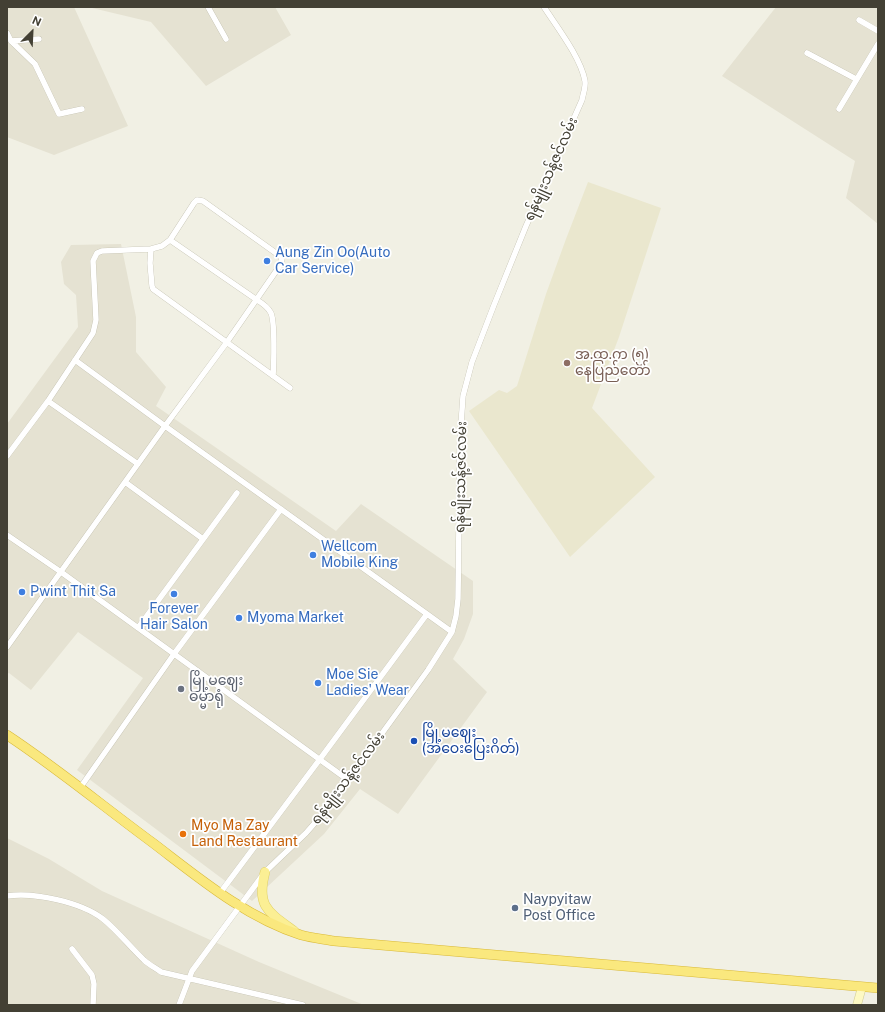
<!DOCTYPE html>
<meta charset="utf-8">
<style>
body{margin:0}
#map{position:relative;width:885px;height:1012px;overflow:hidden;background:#f1f0e4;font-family:"Public Sans",sans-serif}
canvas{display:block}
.frame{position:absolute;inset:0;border:8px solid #434034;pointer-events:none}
.north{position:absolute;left:12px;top:12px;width:40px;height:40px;-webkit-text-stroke:3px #fff;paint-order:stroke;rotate:24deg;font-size:11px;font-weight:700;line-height:16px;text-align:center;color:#434034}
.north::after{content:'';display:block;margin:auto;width:14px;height:18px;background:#434034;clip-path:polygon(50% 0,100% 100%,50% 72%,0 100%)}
</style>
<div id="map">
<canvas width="885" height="1012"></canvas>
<div class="frame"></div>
<div class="north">N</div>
</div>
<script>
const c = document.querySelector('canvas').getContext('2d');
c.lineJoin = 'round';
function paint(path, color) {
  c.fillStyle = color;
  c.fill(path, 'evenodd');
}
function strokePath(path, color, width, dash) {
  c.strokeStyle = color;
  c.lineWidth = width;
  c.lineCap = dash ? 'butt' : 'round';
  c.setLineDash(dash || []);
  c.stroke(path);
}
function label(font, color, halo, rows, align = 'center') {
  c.font = font + ' "Public Sans","Noto Sans Myanmar",sans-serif';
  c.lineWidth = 3.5;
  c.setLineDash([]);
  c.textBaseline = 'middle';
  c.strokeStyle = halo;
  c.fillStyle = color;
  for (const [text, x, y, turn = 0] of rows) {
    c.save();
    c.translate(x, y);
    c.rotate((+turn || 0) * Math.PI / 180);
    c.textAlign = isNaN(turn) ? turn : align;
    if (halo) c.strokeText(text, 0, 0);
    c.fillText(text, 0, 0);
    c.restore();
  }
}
const residential = new Path2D(`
 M7 7H74L128 126 54 155 7 137Z
 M88 7H275L291 35 206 86 151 22Z
 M776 7H878V224L846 198 855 161 722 76Z
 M121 244 136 317V352L166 387 156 406 336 531 361 504 473 581V614L464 639 453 659 487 692 398 814 360 789 324 834 252 901 77 770 143 678 78 632 31 690 9 673 7 674V424L78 327 76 295 64 284 61 262 71 245Z
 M7 838 49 859 102 891 259 962 364 1005H7Z`);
const education = new Path2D(`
 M588 182 661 208 619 337 592 408 655 477 570 557 469 411 499 390 507 393 517 386 546 294 566 239Z`);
const minor = new Path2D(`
 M208 7 226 39
 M859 20 878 31
 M7 33 11 41 35 64 59 114 82 109
 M11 41 39 39
 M807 53 856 79
 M839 109 878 44
 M151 249 150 263 152 286 153 289 290 388
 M75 360 165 426 427 614
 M48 401 138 464
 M7 456 48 401 93 333 96 320 93 261 97 253 102 251 151 249 162 246 170 240
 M125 482 203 539
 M7 535 61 572 348 780
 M138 628 237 493
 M7 647 165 426 227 342 281 264 282 259 280 256 203 201 197 200 194 203 170 240 257 300C262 303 268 307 271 313 275 323 274 363 273 376
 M80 788 174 654 281 509
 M220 893 320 759 427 614 452 632
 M7 896C34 892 81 902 103 919 118 931 130 947 144 960 149 965 156 968 161 972L303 1005
 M72 949 92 975 94 984 93 1005
 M179 1005 192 971 265 872 306 833 327 809 428 670 452 632 456 616 458 599 460 439 463 396 472 362 494 305 526 226 582 100C583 94 586 87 585 81 581 58 557 27 544 7`);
const secondary = new Path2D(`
 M857 1005 862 987`);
const primary = new Path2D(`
 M265 872C256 906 268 912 294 931`);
const trunk = new Path2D(`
 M7 735C57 768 104 807 153 843 199 878 245 917 301 935 312 938 323 939 334 941L878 988`);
const markers = [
 [267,261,4,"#3f7fe0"],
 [567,363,4,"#8d6e63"],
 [313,555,4,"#3f7fe0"],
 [22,592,4,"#3f7fe0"],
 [174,594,4,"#3f7fe0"],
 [239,618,4,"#3f7fe0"],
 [318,683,4,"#3f7fe0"],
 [181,689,4,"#6b7280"],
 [414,741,4,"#1a4fb4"],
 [183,834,4,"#e8710a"],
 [515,908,4,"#5c6f8a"]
];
const streetNames = [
 ["ရန်မျိုးသန့်ဇင်လမ်း",551,169,-66],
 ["ရန်မျိုးသန့်ဇင်လမ်း",461,477,-89],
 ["ရန်မျိုးသန့်ဇင်လမ်း",348,778,-53]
];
const shopNames = [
 ["Aung Zin Oo(Auto",275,253],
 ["Car Service)",275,269],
 ["Wellcom",321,547],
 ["Mobile King",321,563],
 ["Pwint Thit Sa",30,592],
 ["Forever",174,609,"center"],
 ["Hair Salon",174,625,"center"],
 ["Myoma Market",247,618],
 ["Moe Sie",326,675],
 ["Ladies' Wear",326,691]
];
const educationNames = [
 ["အ.ထ.က (၅)",575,355],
 ["နေပြည်တော်",575,371]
];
const worshipNames = [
 ["မြို့မဈေး",189,681],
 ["ဓမ္မာရုံ",189,697]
];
const transitNames = [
 ["မြို့မဈေး",422,733],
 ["(အဝေးပြေးဂိတ်)",422,749]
];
const foodNames = [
 ["Myo Ma Zay",191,826],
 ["Land Restaurant",191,842]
];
const serviceNames = [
 ["Naypyitaw",523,900],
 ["Post Office",523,916]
];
paint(residential, '#e5e2d2');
paint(education, '#eae7ce');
strokePath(minor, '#bcb9a7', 6);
strokePath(secondary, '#d0cb95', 9);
strokePath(primary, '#dfcf64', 10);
strokePath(trunk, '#d8b838', 10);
strokePath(minor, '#fff', 5.5);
strokePath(secondary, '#fdf9c3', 8);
strokePath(primary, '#fbef94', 9);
strokePath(trunk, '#fae87e', 9);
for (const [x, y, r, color] of markers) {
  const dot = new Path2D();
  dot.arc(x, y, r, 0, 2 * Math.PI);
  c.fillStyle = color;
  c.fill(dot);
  strokePath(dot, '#fff', 1.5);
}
label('14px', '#434034', '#fff', streetNames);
label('14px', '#366cbe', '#fff', shopNames, 'left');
label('14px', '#785e54', '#fff', educationNames, 'left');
label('14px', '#5b616d', '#fff', worshipNames, 'left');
label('14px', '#164399', '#fff', transitNames, 'left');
label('14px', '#c56008', '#fff', foodNames, 'left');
label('14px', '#4e5e75', '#fff', serviceNames, 'left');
</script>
